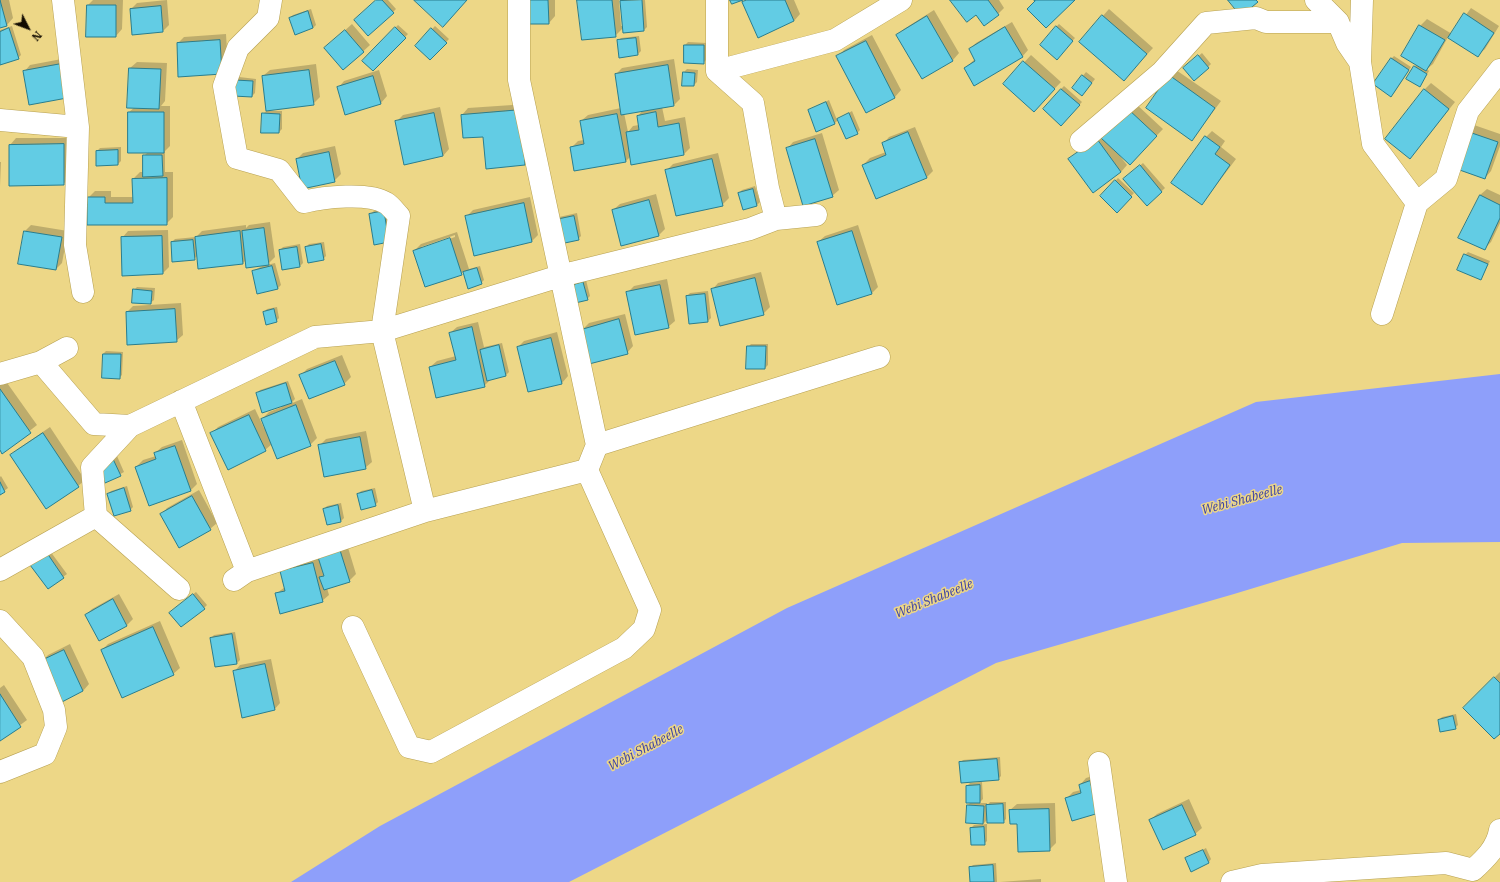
<!DOCTYPE html>
<style>
body{margin:0}
#map{position:relative;width:1500px;height:882px;overflow:hidden;background:#edd787;font-family:"IBM Plex Serif",serif}
canvas{display:block}
.north{position:absolute;left:8px;top:8px;width:40px;height:40px;-webkit-text-stroke:3px #edd787;paint-order:stroke;rotate:132deg;font-size:11px;font-weight:700;line-height:16px;text-align:center;color:#120b00}
.north::after{content:'';display:block;margin:auto;width:14px;height:18px;background:#120b00;clip-path:polygon(50% 0,100% 100%,50% 72%,0 100%)}
</style>
<div id="map">
<canvas width="1500" height="882"></canvas>
<div class="north">N</div>
</div>
<script>
const c = document.querySelector('canvas').getContext('2d');
c.lineJoin = 'round';
function paint(path, color) {
  c.fillStyle = color;
  c.fill(path, 'evenodd');
}
function strokePath(path, color, width, dash) {
  c.strokeStyle = color;
  c.lineWidth = width;
  c.lineCap = dash ? 'butt' : 'round';
  c.setLineDash(dash || []);
  c.stroke(path);
}
function label(font, color, halo, rows, align = 'center') {
  c.font = font + ' "IBM Plex Serif",serif';
  c.lineWidth = 3;
  c.setLineDash([]);
  c.textBaseline = 'middle';
  c.strokeStyle = halo;
  c.fillStyle = color;
  for (const [text, x, y, turn = 0] of rows) {
    c.save();
    c.translate(x, y);
    c.rotate((+turn || 0) * Math.PI / 180);
    c.textAlign = isNaN(turn) ? turn : align;
    if (halo) c.strokeText(text, 0, 0);
    c.fillText(text, 0, 0);
    c.restore();
  }
}
const water = new Path2D(`
 M1500 374V542L1402 543 1234 594 996 663 569 882H291L380 826 787 608 1256 402Z`);
const shadow = new Path2D(`
 M0 0H9L13 18 7 25 0 27Z
 M93 0H123L122 29 116 36 88 5Z
 M167 0 169 25 163 31 131 9 137 3Z
 M377 0H388L396 9 393 12Z
 M530 0H555V16L549 23Z
 M578 0H619L621 26H623L621 1 645 0 647 27 644 30 624 27 615 36Z
 M746 0H794L800 14 794 21 743 2Z
 M951 0H999L1004 8 998 14H976Z
 M1471 8 1499 26 1485 49 1478 55 1448 37 1433 64 1427 69 1429 71 1420 86 1415 66 1417 64 1402 56 1420 26 1427 19 1452 34Z
 M311 9 316 25 313 28 295 34 290 18 293 15Z
 M1109 9 1153 48 1130 73 1080 42Z
 M934 10 959 53 953 60 922 78 897 35 904 29Z
 M1012 22 1028 50 1022 57 965 68 975 59 970 49 976 43Z
 M352 24 370 45 344 69 332 42Z
 M1059 24 1075 38 1059 55 1056 27Z
 M398 25 408 34 373 70 363 61Z
 M12 26 21 55 18 58 0 64V30Z
 M435 26 449 39 430 59 416 46Z
 M226 34 228 67 178 43 184 37Z
 M872 35 901 90 895 97 866 112 838 57 844 50Z
 M639 36 641 51 638 54 620 56 618 41 621 38Z
 M688 42 707 43 706 60 703 63 685 45Z
 M1202 53 1211 64 1208 67 1187 66Z
 M1031 55 1061 82 1040 104 1004 84Z
 M1394 56 1411 67 1394 93 1391 59Z
 M67 58 73 91 24 72 30 65Z
 M674 59 680 99 674 105 662 107 665 121 685 117 690 148 684 154 632 164 631 156 626 161 571 148 578 141 584 140 581 121 588 115 621 108 616 74 622 68ZM643 110 638 116 639 125 633 126 628 132 624 113Z
 M137 62 167 63 165 101 161 106H170V146L165 151V172H173V217L166 224 88 198 95 191H111V197H134L133 179 140 172H144V156L148 152 129 112 135 107H128L130 68Z
 M316 64 320 97 313 104 263 76 270 70Z
 M687 69 698 70 697 82 694 85 684 72Z
 M379 70 387 96 381 103 338 88 344 81Z
 M1176 70 1221 101 1192 140 1170 76Z
 M1086 72 1095 79 1085 92 1073 88Z
 M239 77 256 79 255 93 252 96 236 80Z
 M1431 83 1455 102 1410 158 1424 90Z
 M1064 86 1082 102 1061 124V89Z
 M829 100 837 120 852 111 860 130 857 133 838 120 834 124 809 110Z
 M1135 103 1163 129 1136 157 1120 156 1127 165 1121 172 1069 159 1103 133Z
 M527 104 531 158 524 164 484 136 464 137 462 115 468 108Z
 M440 107 449 149 443 156 396 122 403 115Z
 M266 111H282V129L279 132 263 114Z
 M1474 125 1500 134V146L1491 171 1485 178 1455 167Z
 M915 127 933 171 926 178 863 165 870 158 886 152 883 144 889 137Z
 M1212 131 1225 141 1221 147 1236 159 1202 204 1206 137Z
 M822 133 839 190 832 196 787 149 793 142Z
 M16 138H70V178L63 184 10 185V145Z
 M335 146 341 174 334 181 297 159 303 153Z
 M121 147V161L118 164 97 151 100 148Z
 M718 153 729 198 722 205 666 171 673 164Z
 M0 162H1L0 186Z
 M1143 163 1165 188 1147 205 1128 176Z
 M1118 178 1134 193 1117 212 1101 196Z
 M755 186 760 202 757 205 739 193 742 190Z
 M1487 189 1500 195V223L1491 242 1484 249 1480 195Z
 M656 194 665 229 659 235 613 210 620 204Z
 M530 197 538 235 532 241 475 254 466 217 473 210Z
 M387 209 392 238 370 214 374 211Z
 M577 213 581 236 578 239 561 243 559 217Z
 M270 222 275 257 267 265 275 263 281 285 278 288 258 293 253 271 266 264 246 260 243 263 199 268 198 255 194 259 172 242 175 239 196 237 202 231 246 225V228L249 225Z
 M31 225 68 231 62 263 56 269 25 231Z
 M858 225 878 287 872 293 818 242 825 236Z
 M168 230 169 267 163 273 122 238 128 231Z
 M457 232 469 269 480 266 484 280 481 283 464 272 426 286 414 251 421 244ZM455 235V237L421 249V247Z
 M324 242 326 256 323 259 306 247 309 244Z
 M300 244 303 263 300 266 283 269 280 250 283 247Z
 M1468 252 1490 261 1481 279 1465 255Z
 M761 272 770 307 763 314 712 290 718 283Z
 M667 279 675 321 668 327 627 293 634 286Z
 M586 280 590 296 587 299 571 284Z
 M137 287 155 288 154 300 150 303 134 290Z
 M708 291 711 318 708 321 687 296 690 293Z
 M181 303 183 335 176 341 127 312 133 306Z
 M277 307 279 318 276 321 264 312 267 309Z
 M625 314 633 346 627 353 582 330 589 323Z
 M478 322 484 347 502 343 509 372 506 375 491 379 484 386 430 367 437 361 456 356 450 333 457 327Z
 M557 332 568 376 562 383 529 391 518 347 524 341Z
 M751 344H768V365L765 368 748 347Z
 M106 351 123 352 122 375 119 378 103 354Z
 M342 355 351 377 344 384 301 375 307 369Z
 M5 380 37 425 3 452 0 449V383Z
 M288 381 295 399 290 404 302 399 317 438 310 445 272 444 265 450 211 434 218 427 255 409 264 428 266 427 262 419 269 412 282 407 257 393 260 390Z
 M50 427 85 480 78 486 11 455 18 449Z
 M366 431 372 462 365 468 320 445 326 439Z
 M182 440 197 484 191 490 136 467 143 460 156 456 155 453 162 447Z
 M117 456 124 472 106 482 98 466Z
 M1 476 8 488 0 494V477Z
 M127 486 133 507 130 510 108 494 111 491Z
 M375 488 378 502 375 505 358 494 361 491Z
 M199 490 217 523 210 529 161 515 167 508Z
 M341 503 344 518 341 521 324 509 327 506Z
 M346 541 356 574 349 581 327 588 329 595 322 601 277 593 285 587 281 572 288 565Z
 M50 551 67 574 48 588 31 565Z
 M196 592 207 605 204 608 173 610Z
 M119 594 133 619 127 625 86 615 92 609Z
 M160 621 180 668 173 674 102 650 108 644Z
 M235 632 240 660 237 663 211 638 214 635Z
 M70 644 89 684 83 691 42 661 48 655Z
 M271 659 280 703 274 710 234 672 240 665Z
 M1500 672V732L1464 708Z
 M4 685 27 720 0 740V688Z
 M1456 714 1458 725 1455 728 1439 720 1442 717Z
 M1000 757 1001 776 998 779 960 763 963 760Z
 M1096 775 1105 806 1066 799 1073 792 1081 790 1080 785 1086 778Z
 M982 782 983 799 979 803H987V806L990 802H1006V819L1003 822 988 819 983 824 968 805 971 802 967 786 970 783Z
 M1189 799 1202 828 1195 834 1150 820 1157 814Z
 M1055 803 1056 843 1049 850 1018 823 1010 810 1017 804Z
 M987 824V841L984 844 971 828 974 825Z
 M1206 848 1211 859 1209 862 1186 859Z
 M996 863 997 882H971L970 868 973 865Z
 M1041 879V882H1000Z`);
const building = new Path2D(`
 M0 0 7 26 0 28Z
 M376 0H382L394 13 368 36 354 20Z
 M414 0H467L443 27Z
 M529 0H548L549 24H529Z
 M577 0H612L616 37 582 40Z
 M642 0 644 31 623 33 620 1Z
 M730 0H743L732 4Z
 M747 0H785L794 21 758 38 742 2Z
 M950 0H988L999 15 984 26 976 15 967 22Z
 M1034 0H1075L1046 28 1027 9 1035 1Z
 M1228 0H1256L1258 2 1241 16Z
 M87 5H116V37H86Z
 M161 6 163 32 132 35 130 9Z
 M308 11 313 28 295 35 289 18Z
 M1464 13 1494 33 1478 57 1448 38Z
 M1102 15 1147 54 1124 81 1079 42Z
 M927 16 953 61 922 79 896 35Z
 M1419 25 1445 40 1426 71 1401 56Z
 M1056 26 1073 41 1057 60 1040 45Z
 M395 27 406 38 373 71 362 61Z
 M1005 27 1023 57 974 86 964 68 975 61 969 49Z
 M9 28 19 59 0 65V32Z
 M431 28 447 43 430 60 415 46Z
 M345 30 364 52 343 70 324 48Z
 M636 38 638 55 619 58 617 40Z
 M220 40 222 74 178 77 177 43Z
 M866 41 895 98 866 113 836 56Z
 M684 45H704V64L684 63Z
 M1198 55 1209 68 1194 81 1183 68Z
 M1391 58 1409 70 1391 97 1373 84Z
 M1023 61 1055 89 1034 112 1003 84Z
 M61 64 67 98 29 105 23 71Z
 M668 65 674 106 621 115 615 74Z
 M1414 66 1427 74 1420 87 1406 79Z
 M129 68 161 69 159 109 127 108Z
 M309 70 314 105 266 111 262 76Z
 M683 72 695 73 694 86H682Z
 M1082 75 1092 83 1082 96 1072 88Z
 M1169 75 1215 108 1192 141 1146 108Z
 M373 76 381 104 345 115 337 87Z
 M235 80 253 81 252 97 233 96Z
 M1061 89 1080 105 1061 126 1043 109Z
 M1424 89 1449 109 1410 159 1385 139Z
 M826 102 835 124 816 132 808 110Z
 M1128 109 1157 136 1130 165 1101 138Z
 M521 110 525 165 486 169 483 137 463 138 461 115Z
 M128 112H164V153H128Z
 M656 112 658 127 679 123 684 155 631 165 626 132 639 130 637 116Z
 M262 113 280 114 279 133H261Z
 M434 113 443 156 404 165 395 121Z
 M849 113 858 134 846 139 837 119Z
 M617 114 626 162 574 171 570 147 584 144 580 121Z
 M1466 131 1498 142 1485 179 1454 168Z
 M908 132 927 178 876 199 862 165 886 155 882 143Z
 M1205 136 1220 147 1215 154 1230 165 1202 205 1171 183Z
 M815 139 833 197 803 206 786 148Z
 M1097 139 1121 172 1093 193 1068 159Z
 M64 144V185L9 186V145Z
 M118 150V165L96 166V151Z
 M329 152 335 182 302 189 296 159Z
 M143 155H162L163 176 143 177Z
 M712 159 723 206 676 216 665 170Z
 M1140 165 1162 192 1147 206 1123 179Z
 M167 178V225H87V197H105V203H133L132 179Z
 M1115 180 1132 197 1117 213 1100 196Z
 M753 189 757 206 743 210 738 193Z
 M1480 195 1500 205V218L1485 250 1458 238Z
 M649 200 659 236 621 246 612 210Z
 M524 203 532 242 474 256 465 216Z
 M384 211 389 242 374 245 369 214Z
 M574 216 579 240 560 244 555 220Z
 M264 228 269 265 246 268 242 231Z
 M24 231 62 237 56 270 18 264Z
 M240 231 243 264 198 269 195 237Z
 M852 231 872 294 837 305 817 242Z
 M162 236 163 274 122 276 121 237Z
 M450 238 462 275 425 287 413 251Z
 M193 240 195 260 172 262 171 242Z
 M321 244 324 260 308 263 305 247Z
 M297 247 300 267 282 270 279 250Z
 M1464 254 1488 264 1481 280 1457 270Z
 M272 266 278 289 257 294 252 271Z
 M477 268 482 284 468 289 463 272Z
 M755 278 764 315 720 326 711 289Z
 M583 282 588 300 571 304 567 287Z
 M660 285 669 328 635 335 626 292Z
 M133 289 152 291 151 304 132 303Z
 M705 294 708 322 689 324 686 296Z
 M175 309 177 342 127 345 126 312Z
 M274 309 277 322 266 325 263 312Z
 M619 319 628 354 589 364 581 330Z
 M472 327 485 387 436 398 429 367 456 360 449 333Z
 M551 338 562 384 528 392 517 347Z
 M499 345 506 376 487 381 480 350Z
 M747 346H766L765 369H746Z
 M103 354H121L120 379 102 378Z
 M335 361 345 385 309 399 299 375Z
 M286 383 292 403 262 413 256 393Z
 M0 389 31 433 2 454 0 450Z
 M296 405 311 446 277 459 261 419Z
 M249 415 266 451 228 470 210 433Z
 M43 433 79 487 46 509 10 455Z
 M360 437 366 469 324 477 318 445Z
 M175 446 191 491 149 506 135 467 156 459 154 453Z
 M113 459 121 476 105 483 97 466Z
 M0 482 5 492 0 495Z
 M124 488 131 511 114 516 107 494Z
 M372 490 376 506 361 510 357 494Z
 M192 496 211 530 179 548 160 514Z
 M338 505 341 522 327 525 323 509Z
 M339 547 350 582 324 590 319 577 324 576 317 554Z
 M47 553 64 578 48 589 30 565Z
 M313 563 323 602 280 614 275 593 285 591 280 571Z
 M193 594 205 609 181 627 169 613Z
 M113 599 127 626 99 641 85 615Z
 M153 627 174 675 122 698 101 650Z
 M232 634 237 664 215 667 210 638Z
 M64 650 83 691 60 703 41 661Z
 M265 664 275 710 242 718 233 671Z
 M1494 677 1500 683V734L1494 739 1463 708Z
 M0 694 21 727 0 741Z
 M1453 716 1456 729 1440 732 1438 720Z
 M997 759 999 780 961 783 959 762Z
 M1090 781 1099 813 1072 821 1065 798 1081 793 1079 785Z
 M980 785V803H966V786Z
 M1003 804 1004 823H987L986 805Z
 M967 805 984 806 983 824 966 823Z
 M1182 805 1196 835 1163 850 1149 820Z
 M1049 809 1050 851 1018 852 1017 824H1010L1009 810Z
 M984 827 985 845H971L970 828Z
 M1203 850 1209 863 1191 872 1185 858Z
 M993 865 994 882H970L969 867Z`);
const minor = new Path2D(`
 M63 0 78 127 75 245 83 292
 M717 0V71L753 103 768 188 776 219
 M1316 0 1338 22 1347 43 1360 62
 M1362 0 1360 62 1373 144 1417 203
 M717 71 835 40 901 0
 M0 120 78 127
 M1081 141 1162 72 1206 23 1256 18 1266 22H1338
 M1382 314 1417 203 1446 179 1468 111 1500 70
 M41 362 94 424 130 426
 M0 374 41 362 67 348
 M181 401 247 571
 M597 445 879 357
 M425 511 382 331 560 276 750 229 776 219 816 215
 M0 570 96 516
 M234 580 247 571 425 511 587 470
 M179 589 96 516 92 467 130 426 315 337 382 331 399 216C395 212 391 206 386 203 369 192 323 197 304 202L279 170 237 158 224 86 238 48 268 18 271 0
 M0 621 33 657 54 710 56 727 45 754 0 772
 M353 627 409 747 431 752 624 648 644 629 650 610 587 470 597 445 519 80V0
 M1099 763 1116 882
 M1232 882 1262 875 1446 863 1473 870C1485 859 1497 848 1500 830`);
const waterNames = [
 ["Webi Shabeelle",1242,500,-15],
 ["Webi Shabeelle",934,599,-22],
 ["Webi Shabeelle",646,748,-28]
];
paint(water, '#8e9ffa');
paint(shadow, '#0003');
paint(building, '#62cce4');
strokePath(building, '#297d8e', 1);
strokePath(minor, '#b7a152', 23);
strokePath(minor, '#fff', 22);
label('italic 13px', '#3a40a7', '#edd787', waterNames);
</script>
